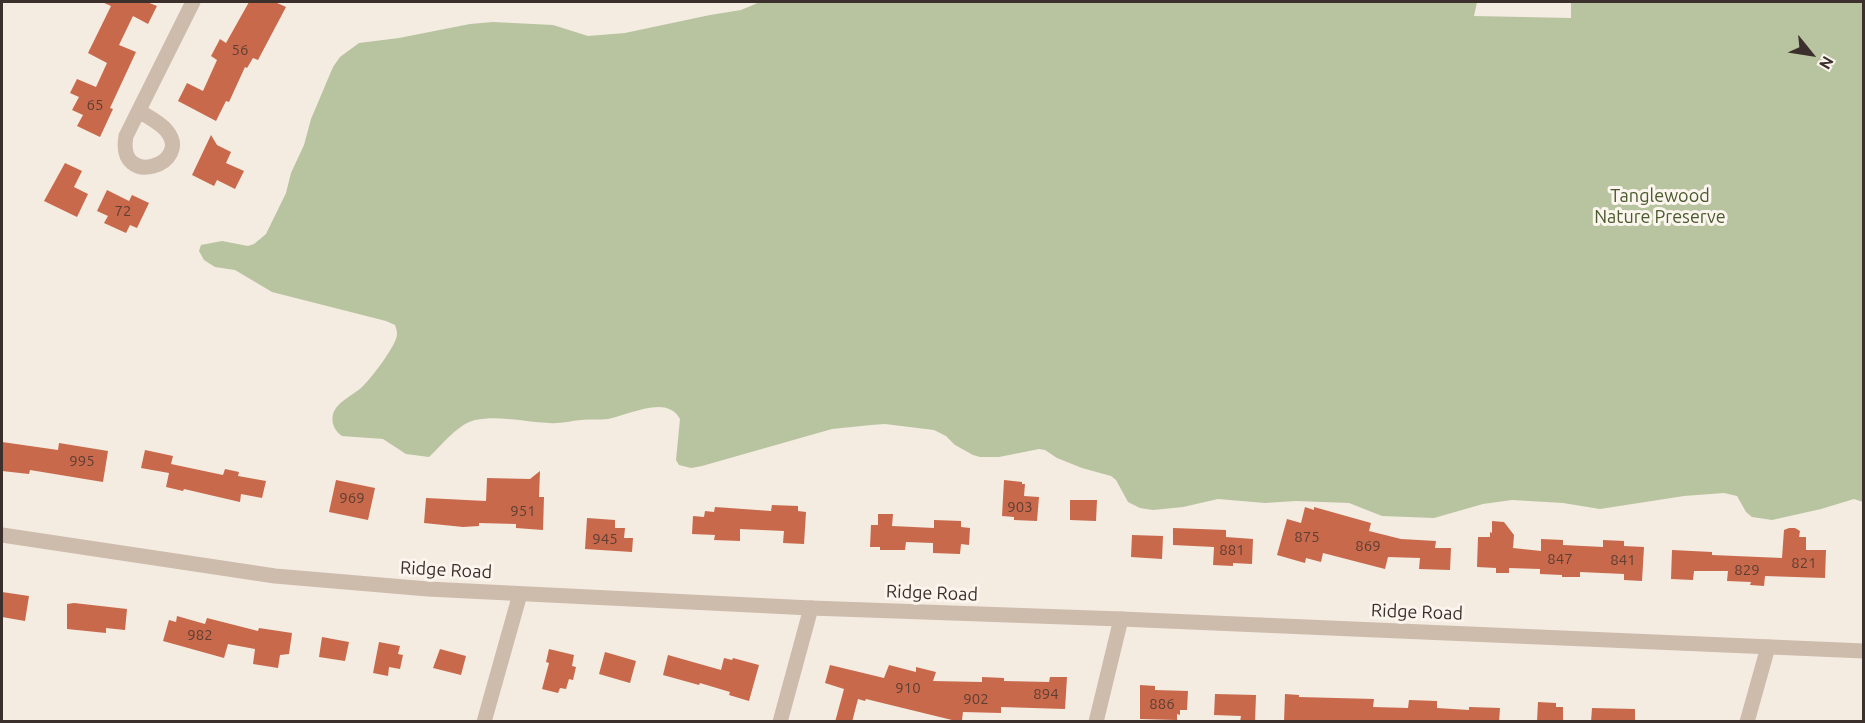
<!DOCTYPE html>
<style>
body{margin:0}
#map{position:relative;width:1865px;height:723px;overflow:hidden;background:#f4ebe1;font-family:Ubuntu,sans-serif}
canvas{display:block}
.frame{position:absolute;inset:0;border:3px solid #3b302b;pointer-events:none}
.north{position:absolute;left:1781px;top:24px;width:60px;height:60px;-webkit-text-stroke:4px #fbf5ee;paint-order:stroke;rotate:120deg;font-size:16px;font-weight:700;line-height:24px;text-align:center;color:#3b302b}
.north::after{content:'';display:block;margin:auto;width:21px;height:27px;background:#3b302b;clip-path:polygon(50% 0,100% 100%,50% 72%,0 100%)}
</style>
<div id="map">
<canvas width="1865" height="723"></canvas>
<div class="frame"></div>
<div class="north">N</div>
</div>
<script>
const c = document.querySelector('canvas').getContext('2d');
c.lineJoin = 'round';
function paint(path, color) {
  c.fillStyle = color;
  c.fill(path, 'evenodd');
}
function strokePath(path, color, width, dash) {
  c.strokeStyle = color;
  c.lineWidth = width;
  c.lineCap = dash ? 'butt' : 'round';
  c.setLineDash(dash || []);
  c.stroke(path);
}
function label(font, color, halo, rows, align = 'center') {
  c.font = font + ' Ubuntu,sans-serif';
  c.lineWidth = 6;
  c.setLineDash([]);
  c.textBaseline = 'middle';
  c.strokeStyle = halo;
  c.fillStyle = color;
  for (const [text, x, y, turn = 0] of rows) {
    c.save();
    c.translate(x, y);
    c.rotate((+turn || 0) * Math.PI / 180);
    c.textAlign = isNaN(turn) ? turn : align;
    if (halo) c.strokeText(text, 0, 0);
    c.fillText(text, 0, 0);
    c.restore();
  }
}
const green = new Path2D(`
 M760 2H1477L1474 16 1571 18V2H1863V502L1854 499 1821 509 1772 520 1752 517 1746 512 1737 496 1724 493 1684 496 1600 509 1563 503 1512 500 1483 504 1434 518 1382 516 1349 503 1296 501 1265 503 1218 499 1183 507 1153 510 1140 508 1128 502 1116 480 1111 476 1082 468 1057 458 1045 450 1039 449 999 457H980L973 455 955 445 946 436 934 430 885 424 871 425 832 429 702 466 691 468 679 465 676 460 680 419C667 394 629 415 608 419 599 420 590 419 581 420 570 421 560 424 549 423 524 422 500 415 475 420 458 424 442 445 429 457L406 454 383 439 342 436C333 430 329 418 336 408 342 400 354 394 361 388 370 380 397 345 397 334 397 331 396 328 395 325L386 321 272 292 235 270 215 267 204 260 199 251 201 245 222 241 248 246 254 244 266 234 286 193 291 173 304 145 311 119 333 67 340 57 359 43 399 38 470 24 493 22 553 25 588 36 625 33 710 15 741 10Z`);
const building = new Path2D(`
 M102 2H147L157 6 148 24 133 16 119 45 136 52 110 108 113 109 100 137 77 126 83 115 72 110 79 97 70 93 77 79 96 87 107 63 88 53 111 6Z
 M249 2H275L286 7 258 60 253 58 247 68 245 67 229 102 226 101 216 121 178 101 187 83 203 91 217 60 211 56 220 39 226 43Z
 M211 135 217 145 231 152 226 163 244 171 235 189 217 180 214 186 192 175Z
 M65 163 82 171 74 187 88 194 77 217 44 201Z
 M107 190 129 201 132 195 149 203 137 228 130 225 126 233 104 223 108 216 97 211Z
 M2 442 58 450 59 443 108 451 103 482 30 470 29 474 2 471Z
 M145 450 173 456 171 464 223 475 225 469 239 472 238 476 266 481 262 498 241 494 240 502 184 489 183 491 166 487 169 473 141 468Z
 M540 471 539 497H544L543 530 516 528V524L479 523V526L463 527 424 523 426 498 486 501 487 478 530 479Z
 M336 480 375 488 368 520 329 512Z
 M1004 480 1022 482V484H1025L1024 496 1039 497 1037 521 1014 520V517L1002 516Z
 M1070 500H1097L1096 521 1070 520Z
 M772 505 798 506V511L806 512 804 544 783 543 784 531 740 529V541L714 540 715 535 692 534 693 516 704 517 705 511 714 512 715 507 771 511Z
 M1305 507 1314 510V507L1371 523 1369 531 1401 539 1436 541 1435 548H1451L1450 570 1419 569 1420 558 1388 557 1385 569 1323 553 1321 562 1306 558 1305 563 1277 555 1287 519 1301 523Z
 M878 514H893L892 526 934 528V520L961 521V527L970 528 969 545 961 544 960 554 933 553V543L906 542 905 550H880V547H870L871 525H878Z
 M587 518 615 520V528H625L624 538H633L632 552 585 549Z
 M1492 521 1504 522 1514 535 1513 548 1541 551V539L1563 540V545L1603 547V540L1624 541V546L1644 547 1642 581 1624 580V574L1580 572V577H1562V575L1540 574V569L1509 568V573H1496V568L1477 567 1478 537H1490V532L1492 533Z
 M1173 528 1226 530V537L1253 539 1252 564 1233 563V566L1213 565 1214 547 1173 545Z
 M1789 528H1795L1800 531 1799 537H1806V550H1826L1825 578 1765 576 1764 586 1750 585 1751 582 1727 581 1728 571H1694L1693 580 1671 579 1672 550 1712 552V555L1782 558 1784 530Z
 M1132 535 1163 536 1162 559 1131 557Z
 M2 592 29 596 25 621 2 617Z
 M74 603 127 609 125 630 106 628V633L67 629V604Z
 M177 616 205 624 207 618 258 631 259 628 292 633 289 654 280 655 278 668 253 664 255 649 228 644 224 658 163 641 169 620 176 622Z
 M322 637 349 642 345 661 319 657Z
 M379 642 400 646 398 654 403 655 400 669 389 667 388 676 373 673Z
 M440 649 466 656 461 675 433 668Z
 M549 649 574 655 572 666 576 667 573 680 569 679 566 689 560 688 558 693 542 689 549 663 546 662Z
 M605 652 636 661 630 683 599 674Z
 M668 655 721 670 724 658 732 660 733 658 759 665 749 701 729 695 730 692 700 683 699 685 663 675Z
 M830 665 884 678 889 665 916 672V667L936 672 933 681 982 682V677L1004 678V681L1049 682 1050 677H1067L1065 709 1001 707V713L963 712 962 720H952L866 699 865 701 858 699 852 722H835L844 689 825 683Z
 M1140 685 1155 686V690L1188 691 1187 710H1180V715L1177 714V720L1140 719Z
 M1215 694 1256 695 1255 722H1240L1241 716 1214 715Z
 M1285 694 1299 695V697L1374 699 1373 707 1408 708 1409 700 1437 701V708L1469 710V721V707L1500 708 1499 722H1284Z
 M1538 702 1556 703V707H1563V722H1537Z
 M1592 708 1635 709V722H1591Z`);
const minor = new Path2D(`
 M139 111C148 117 159 122 166 130 195 164 116 190 126 136L193 2
 M484 722 520 594
 M780 722 811 608
 M1096 722 1121 619
 M1747 722 1768 647`);
const tertiary = new Path2D(`
 M2 535 275 576 428 589 811 608 1121 619 1864 651`);
const numberNames = [
 ["56",240,50],
 ["65",95,105],
 ["72",123,211],
 ["995",82,461],
 ["969",352,498],
 ["903",1020,507],
 ["951",523,511],
 ["875",1307,537],
 ["945",605,539],
 ["869",1368,546],
 ["881",1232,550],
 ["847",1560,559],
 ["841",1623,560],
 ["821",1804,563],
 ["829",1747,570],
 ["982",200,635],
 ["910",908,688],
 ["894",1046,694],
 ["902",976,699],
 ["886",1162,704]
];
const parkNames = [
 ["Tanglewood",1660,196],
 ["Nature Preserve",1660,217]
];
const streetNames = [
 ["Ridge Road",446,570,3],
 ["Ridge Road",932,593,2],
 ["Ridge Road",1417,612,2]
];
paint(green, '#b8c4a0');
paint(building, '#c8694b');
strokePath(minor, '#cdbbac', 15);
strokePath(tertiary, '#cdbbac', 15);
label('15px', '#5e3e33', null, numberNames);
label('18px', '#4a5a2e', '#fbf5ee', parkNames);
label('18px', '#3b302b', '#fbf5ee', streetNames);
</script>
